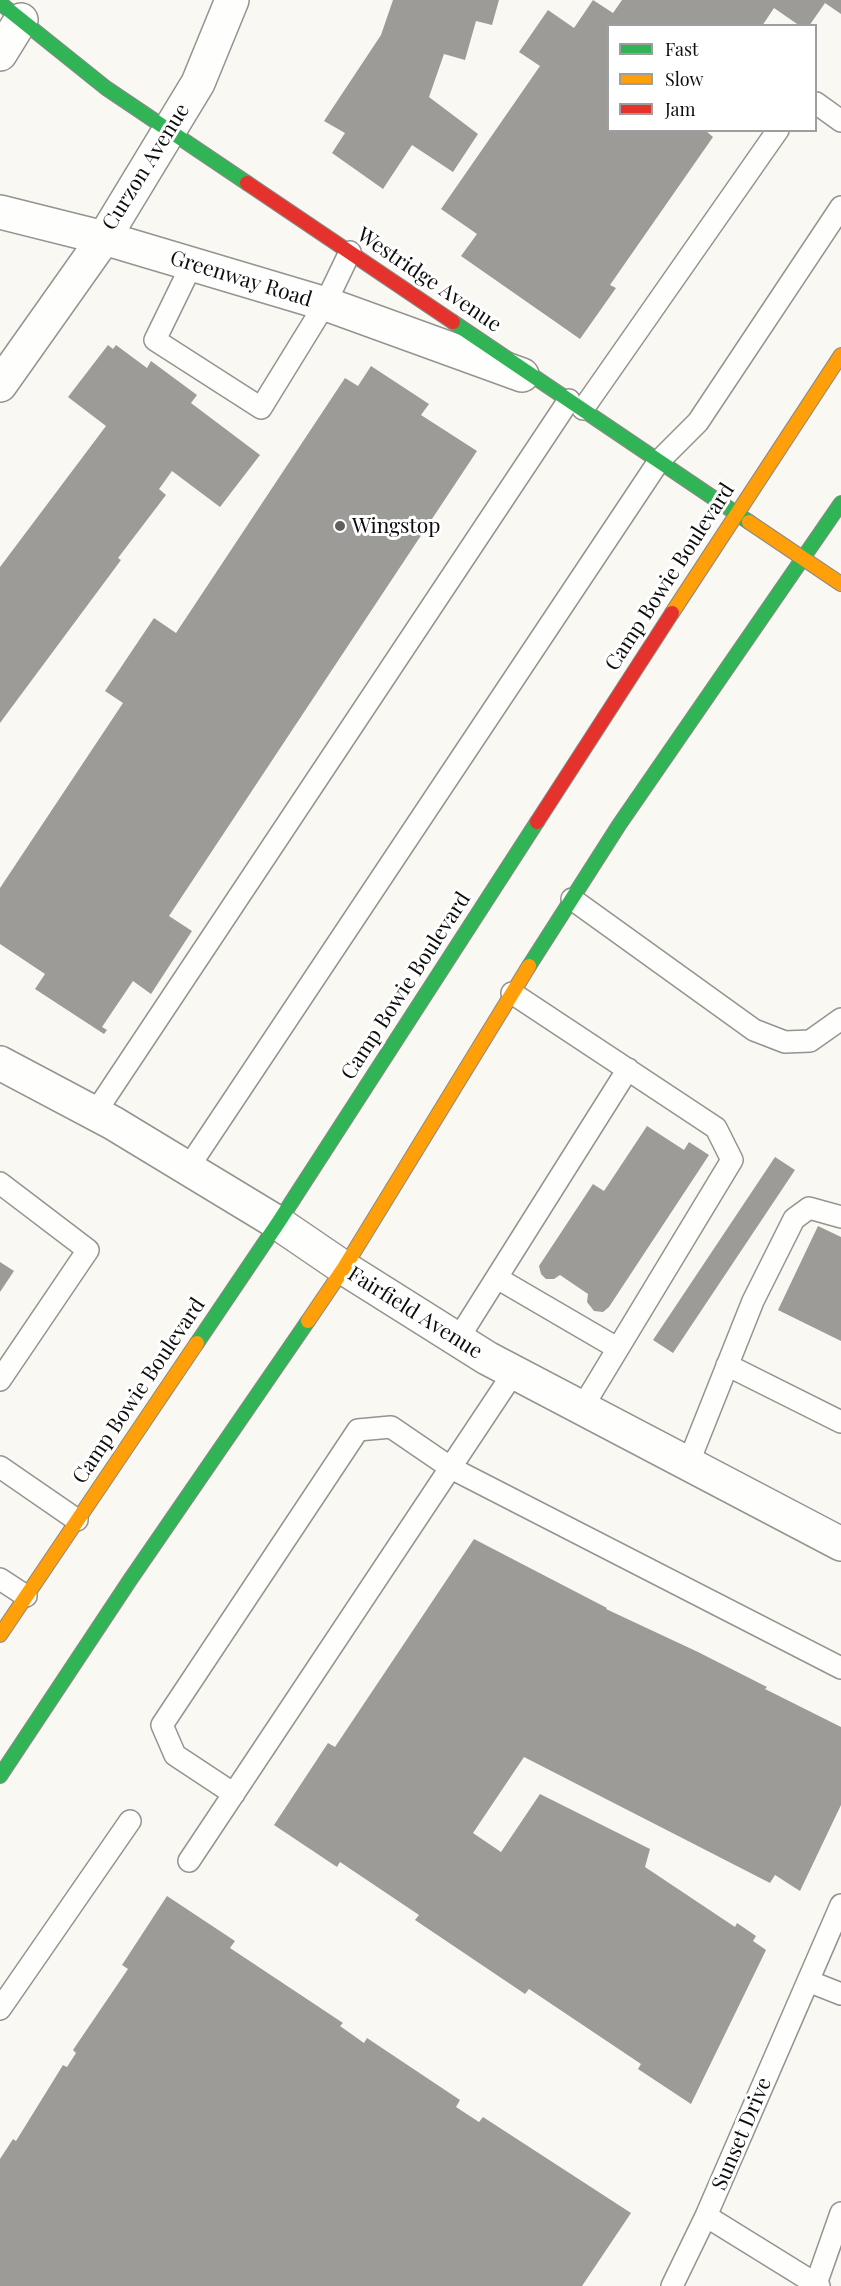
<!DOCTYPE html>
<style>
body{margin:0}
#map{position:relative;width:841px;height:2286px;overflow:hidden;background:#faf8f2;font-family:"Playfair Display",serif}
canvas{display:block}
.legend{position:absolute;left:607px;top:24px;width:210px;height:108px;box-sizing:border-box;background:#fff;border:2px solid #9e9e9e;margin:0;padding:8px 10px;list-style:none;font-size:18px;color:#0d0d0d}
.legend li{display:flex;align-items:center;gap:12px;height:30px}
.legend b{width:30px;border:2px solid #9e9e9e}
</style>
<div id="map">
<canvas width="841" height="2286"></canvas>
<ul class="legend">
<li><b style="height:8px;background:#30b455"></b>Fast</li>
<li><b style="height:8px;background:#ff9f0a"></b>Slow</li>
<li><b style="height:8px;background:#e5322d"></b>Jam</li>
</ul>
</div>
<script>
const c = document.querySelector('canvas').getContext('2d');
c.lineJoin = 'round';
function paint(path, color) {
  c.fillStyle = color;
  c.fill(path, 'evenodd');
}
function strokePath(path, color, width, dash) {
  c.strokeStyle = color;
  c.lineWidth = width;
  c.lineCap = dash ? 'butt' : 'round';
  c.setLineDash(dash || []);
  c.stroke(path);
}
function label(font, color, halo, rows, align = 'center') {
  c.font = font + ' "Playfair Display",serif';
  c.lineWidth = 6;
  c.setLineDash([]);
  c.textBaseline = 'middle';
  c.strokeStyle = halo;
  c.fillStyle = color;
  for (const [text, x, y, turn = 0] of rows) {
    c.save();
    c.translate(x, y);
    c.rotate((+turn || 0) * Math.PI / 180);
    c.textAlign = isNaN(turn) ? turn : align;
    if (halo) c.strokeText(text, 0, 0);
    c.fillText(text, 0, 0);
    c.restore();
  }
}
const building = new Path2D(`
 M393 0H499L492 25 476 21 465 60 444 54 429 97 478 134 453 172 412 145 383 189 332 153 345 133 324 121 381 35Z
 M593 0 613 13 622 0H841V14L825 3 809 26H800L774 8 762 26H608V130H705L713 137 610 285 616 288 580 339 461 256 477 234 441 209 540 66 519 52 548 10 574 28Z
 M108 345 113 349 116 345 147 368 151 361 197 395 191 403 260 455 220 507 172 471 159 489 166 495 118 558 121 560 0 723V567L106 426 68 397Z
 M371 366 429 404 421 415 477 451 169 916 192 931 151 994 133 981 102 1027 107 1030 104 1034 35 989 45 974 0 944V888L123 703 105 691 154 618 176 633 345 378 358 386Z
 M647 1126 684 1150 689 1142 709 1155 609 1307 603 1312 594 1311 587 1302 588 1294 560 1275 554 1279H546L541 1274 539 1266 593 1184 604 1191Z
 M775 1157 795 1170 673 1353 653 1340Z
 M818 1226 841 1237V1341L778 1310Z
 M0 1262 14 1271 0 1292Z
 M474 1539 607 1608 606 1609 698 1652 765 1686 767 1687 765 1689 841 1727V1805L800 1891 775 1875 770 1883 524 1757 473 1833 501 1852 540 1794 650 1849 645 1867 735 1927 737 1923 756 1936 753 1941 766 1950 691 2104 638 2069 641 2064 529 1989 525 1994 415 1920 419 1915 340 1862 337 1867 274 1825 328 1743 335 1747Z
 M167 1896 235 1941 230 1948 343 2023 340 2026 364 2043 367 2038 460 2100 456 2107 479 2122 483 2117 631 2213 582 2286H0V2159L13 2139 16 2141 63 2065 67 2067 76 2053 73 2050 128 1969 122 1965Z`);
const lane = new Path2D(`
 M816 103 841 121
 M192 264 155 340 261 408 325 304 350 252
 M583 409 778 130
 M572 899 754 1030 785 1042 810 1041 841 1019
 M512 993 716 1128 732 1160 582 1408
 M95 1113 569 400
 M188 1168 659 461 698 422 841 207
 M0 1183 88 1250 0 1380
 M497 1278 617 1348
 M458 1339 628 1069
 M727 1365 841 1422
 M688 1464 753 1301 794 1219 809 1208 841 1217
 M0 1467 77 1520
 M0 1579 26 1596
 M234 1794 175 1755 162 1725 358 1430 391 1427 451 1468 841 1668
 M189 1861 514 1372
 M808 1981 841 1994
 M0 2009 130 1821
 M706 2216 819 2286
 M816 2284 841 2213
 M672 2286 706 2216 841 1905`);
const street = new Path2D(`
 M0 54 21 20
 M0 212 104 238 329 305 522 375
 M0 385 104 238 198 83 232 0
 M0 1063 113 1123 278 1223 344 1268 487 1358 841 1544`);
const fast = new Path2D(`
 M0 3 106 88 247 183
 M453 322 749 522
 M529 966 619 825 841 503
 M197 1343 278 1223 537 822
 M0 1776 130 1580 308 1321`);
const slow = new Path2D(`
 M749 522 841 584
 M672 613 841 355
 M308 1321 344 1268 529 966
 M0 1635 197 1343`);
const jam = new Path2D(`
 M247 183 453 322
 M537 822 672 613`);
const markers = [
 [340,526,6,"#605f5d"]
];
const streetNames = [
 ["Curzon Avenue",146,167,-58],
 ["Greenway Road",241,279,17],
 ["Westridge Avenue",429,280,34],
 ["Camp Bowie Boulevard",670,577,-57],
 ["Camp Bowie Boulevard",406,986,-57],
 ["Fairfield Avenue",415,1313,32],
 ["Camp Bowie Boulevard",139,1391,-56],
 ["Sunset Drive",742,2134,-67]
];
const poiNames = [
 ["Wingstop",352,526]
];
paint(building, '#9d9b97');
strokePath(lane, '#949390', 24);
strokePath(street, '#949390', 36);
strokePath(fast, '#8a8987', 16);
strokePath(slow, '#8a8987', 16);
strokePath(jam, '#8a8987', 16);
strokePath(lane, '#fefefd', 21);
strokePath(street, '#fefefd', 33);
strokePath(fast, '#30b455', 14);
strokePath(slow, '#ff9f0a', 14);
strokePath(jam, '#e5322d', 14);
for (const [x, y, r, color] of markers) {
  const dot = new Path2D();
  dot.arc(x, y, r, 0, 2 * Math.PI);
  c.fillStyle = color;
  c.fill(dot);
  strokePath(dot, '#fff', 2);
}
label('21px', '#0d0d0d', '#fff', streetNames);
label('21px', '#0d0d0d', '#fff', poiNames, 'left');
</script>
